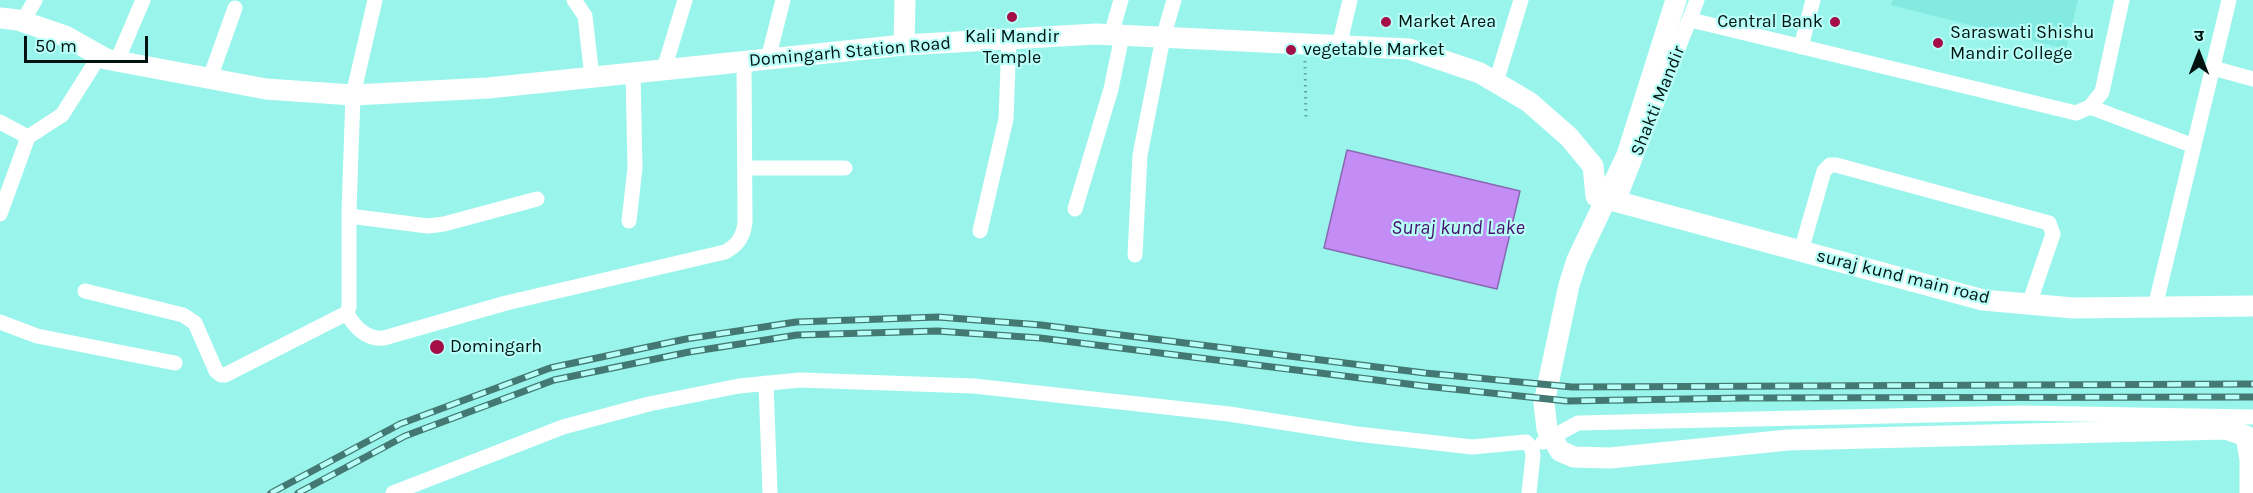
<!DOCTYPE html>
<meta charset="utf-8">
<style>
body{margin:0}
#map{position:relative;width:2253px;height:493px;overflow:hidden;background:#99f5ec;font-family:Karla,"Noto Sans Devanagari",sans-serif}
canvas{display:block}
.north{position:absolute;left:2169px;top:24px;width:60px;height:60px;-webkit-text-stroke:4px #b7fff7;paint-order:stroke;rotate:0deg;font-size:16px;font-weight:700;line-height:24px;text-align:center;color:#001311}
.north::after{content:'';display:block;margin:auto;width:21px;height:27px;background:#001311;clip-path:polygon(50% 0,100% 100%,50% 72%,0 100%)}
.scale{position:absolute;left:24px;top:36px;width:124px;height:27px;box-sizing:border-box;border:3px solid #001311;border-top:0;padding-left:8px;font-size:18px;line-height:21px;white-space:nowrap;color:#001311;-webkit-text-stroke:4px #b7fff7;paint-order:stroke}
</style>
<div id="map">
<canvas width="2253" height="493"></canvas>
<div class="north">उ</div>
<div class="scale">50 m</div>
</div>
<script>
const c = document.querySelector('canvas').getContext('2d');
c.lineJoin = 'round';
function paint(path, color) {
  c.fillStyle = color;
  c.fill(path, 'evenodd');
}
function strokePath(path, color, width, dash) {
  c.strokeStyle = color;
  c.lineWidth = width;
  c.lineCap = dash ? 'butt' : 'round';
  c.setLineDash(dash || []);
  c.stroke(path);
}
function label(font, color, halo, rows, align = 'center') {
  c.font = font + ' Karla,sans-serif';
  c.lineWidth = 4.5;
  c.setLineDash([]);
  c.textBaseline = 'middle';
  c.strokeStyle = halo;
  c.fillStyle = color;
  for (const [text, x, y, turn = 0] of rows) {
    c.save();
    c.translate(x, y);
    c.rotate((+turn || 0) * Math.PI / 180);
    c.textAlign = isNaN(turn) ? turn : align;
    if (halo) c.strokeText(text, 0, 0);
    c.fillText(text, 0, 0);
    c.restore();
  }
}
const built = new Path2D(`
 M1893 0H2078L2066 49 1891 5Z`);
const water = new Path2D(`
 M1347 150 1520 191 1497 289 1324 248Z`);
const path = new Path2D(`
 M1305 61 1306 120`);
const street = new Path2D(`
 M574 0 585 16 592 77
 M1691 20 2076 113 2090 107 2102 92 2122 0
 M23 21 35 0
 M1111 35 1121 0
 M1339 46 1350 0
 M1801 47 1813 0
 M768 59 783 0
 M117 61 143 0
 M2213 68 2253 79
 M664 69 685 0
 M210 78 235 8
 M1496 82 1521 0
 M2090 107 2194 146
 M0 122 28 137
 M745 168H845
 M1618 202 1697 0
 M1075 209 1111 89 1122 36
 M0 214 28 137 62 115 100 55
 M349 216 428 226 444 224 537 199
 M629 221 635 168 633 73
 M980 231 1006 119 1009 39
 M1801 251 1824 171 1830 165H1836L2049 223 2053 234 2029 304
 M1135 255 1140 155 1163 38 1174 0
 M85 291 183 315 195 323 216 371 221 375H225L347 313 349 307V211L353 95 375 0
 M2155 307 2229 0
 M347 313C354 327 367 340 384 338L506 303 725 252C738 245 743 237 745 223L744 61
 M0 322 37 336 175 363
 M766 383 770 493
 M1543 442 1578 423 2021 413 2253 417
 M393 493 563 427 649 404 739 386 800 380 974 386 1229 414 1357 434 1472 447 1526 442 1532 448
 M1529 493 1533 456 1532 448`);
const secondary = new Path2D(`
 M1676 0 1627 155 1577 260 1569 285 1544 403 1547 429 1560 451 1574 457 1610 458 1788 440 2226 429 2246 436 2250 459V493
 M0 18 18 20 65 36 106 59 266 89 353 95 488 88 904 45 1096 34 1409 49 1480 73 1529 102 1569 137 1593 166 1596 196 1983 300 2073 308 2253 306
 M904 45 905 0`);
const rail = new Path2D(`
 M271 493 400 424 550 368 686 339 796 322 938 317 1041 325 1425 373 1572 387 2253 384
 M298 493 405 436 554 380 689 352 797 335 937 331 1040 338 1424 386 1567 401 1744 398 2253 397`);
const markers = [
 [1012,17,6,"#a40d47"],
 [1386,22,6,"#a40d47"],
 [1835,22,6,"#a40d47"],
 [1938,43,6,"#a40d47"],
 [1291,50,6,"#a40d47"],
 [437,347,8,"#a40d47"]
];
const poiNames = [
 ["Market Area",1398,22],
 ["Central Bank",1823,22,"right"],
 ["Saraswati Shishu",1950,33],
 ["Mandir College",1950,54],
 ["Kali Mandir",1012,37,"center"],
 ["Temple",1012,58,"center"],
 ["vegetable Market",1303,50],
 ["Domingarh",450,347]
];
const streetNames = [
 ["Domingarh Station Road",850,52,-5],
 ["Shakti Mandir",1658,101,-68],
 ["suraj kund main road",1903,277,14]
];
const waterNames = [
 ["Suraj kund Lake",1458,228]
];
paint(built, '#82eae0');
paint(water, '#c48cf5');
strokePath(water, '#8968b1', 1.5);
strokePath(path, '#63a69f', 3, [1.5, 4.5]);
strokePath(street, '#fff', 15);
strokePath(secondary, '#fff', 21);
strokePath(rail, '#447873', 7);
strokePath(rail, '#b7fff7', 4.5, [14]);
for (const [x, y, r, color] of markers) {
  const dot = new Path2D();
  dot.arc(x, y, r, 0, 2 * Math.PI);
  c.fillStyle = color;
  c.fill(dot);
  strokePath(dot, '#b7fff7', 2);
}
label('18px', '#001311', '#b7fff7', poiNames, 'left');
label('18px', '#001311', '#b7fff7', streetNames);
label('italic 20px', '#480d6c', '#b7fff7', waterNames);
</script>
